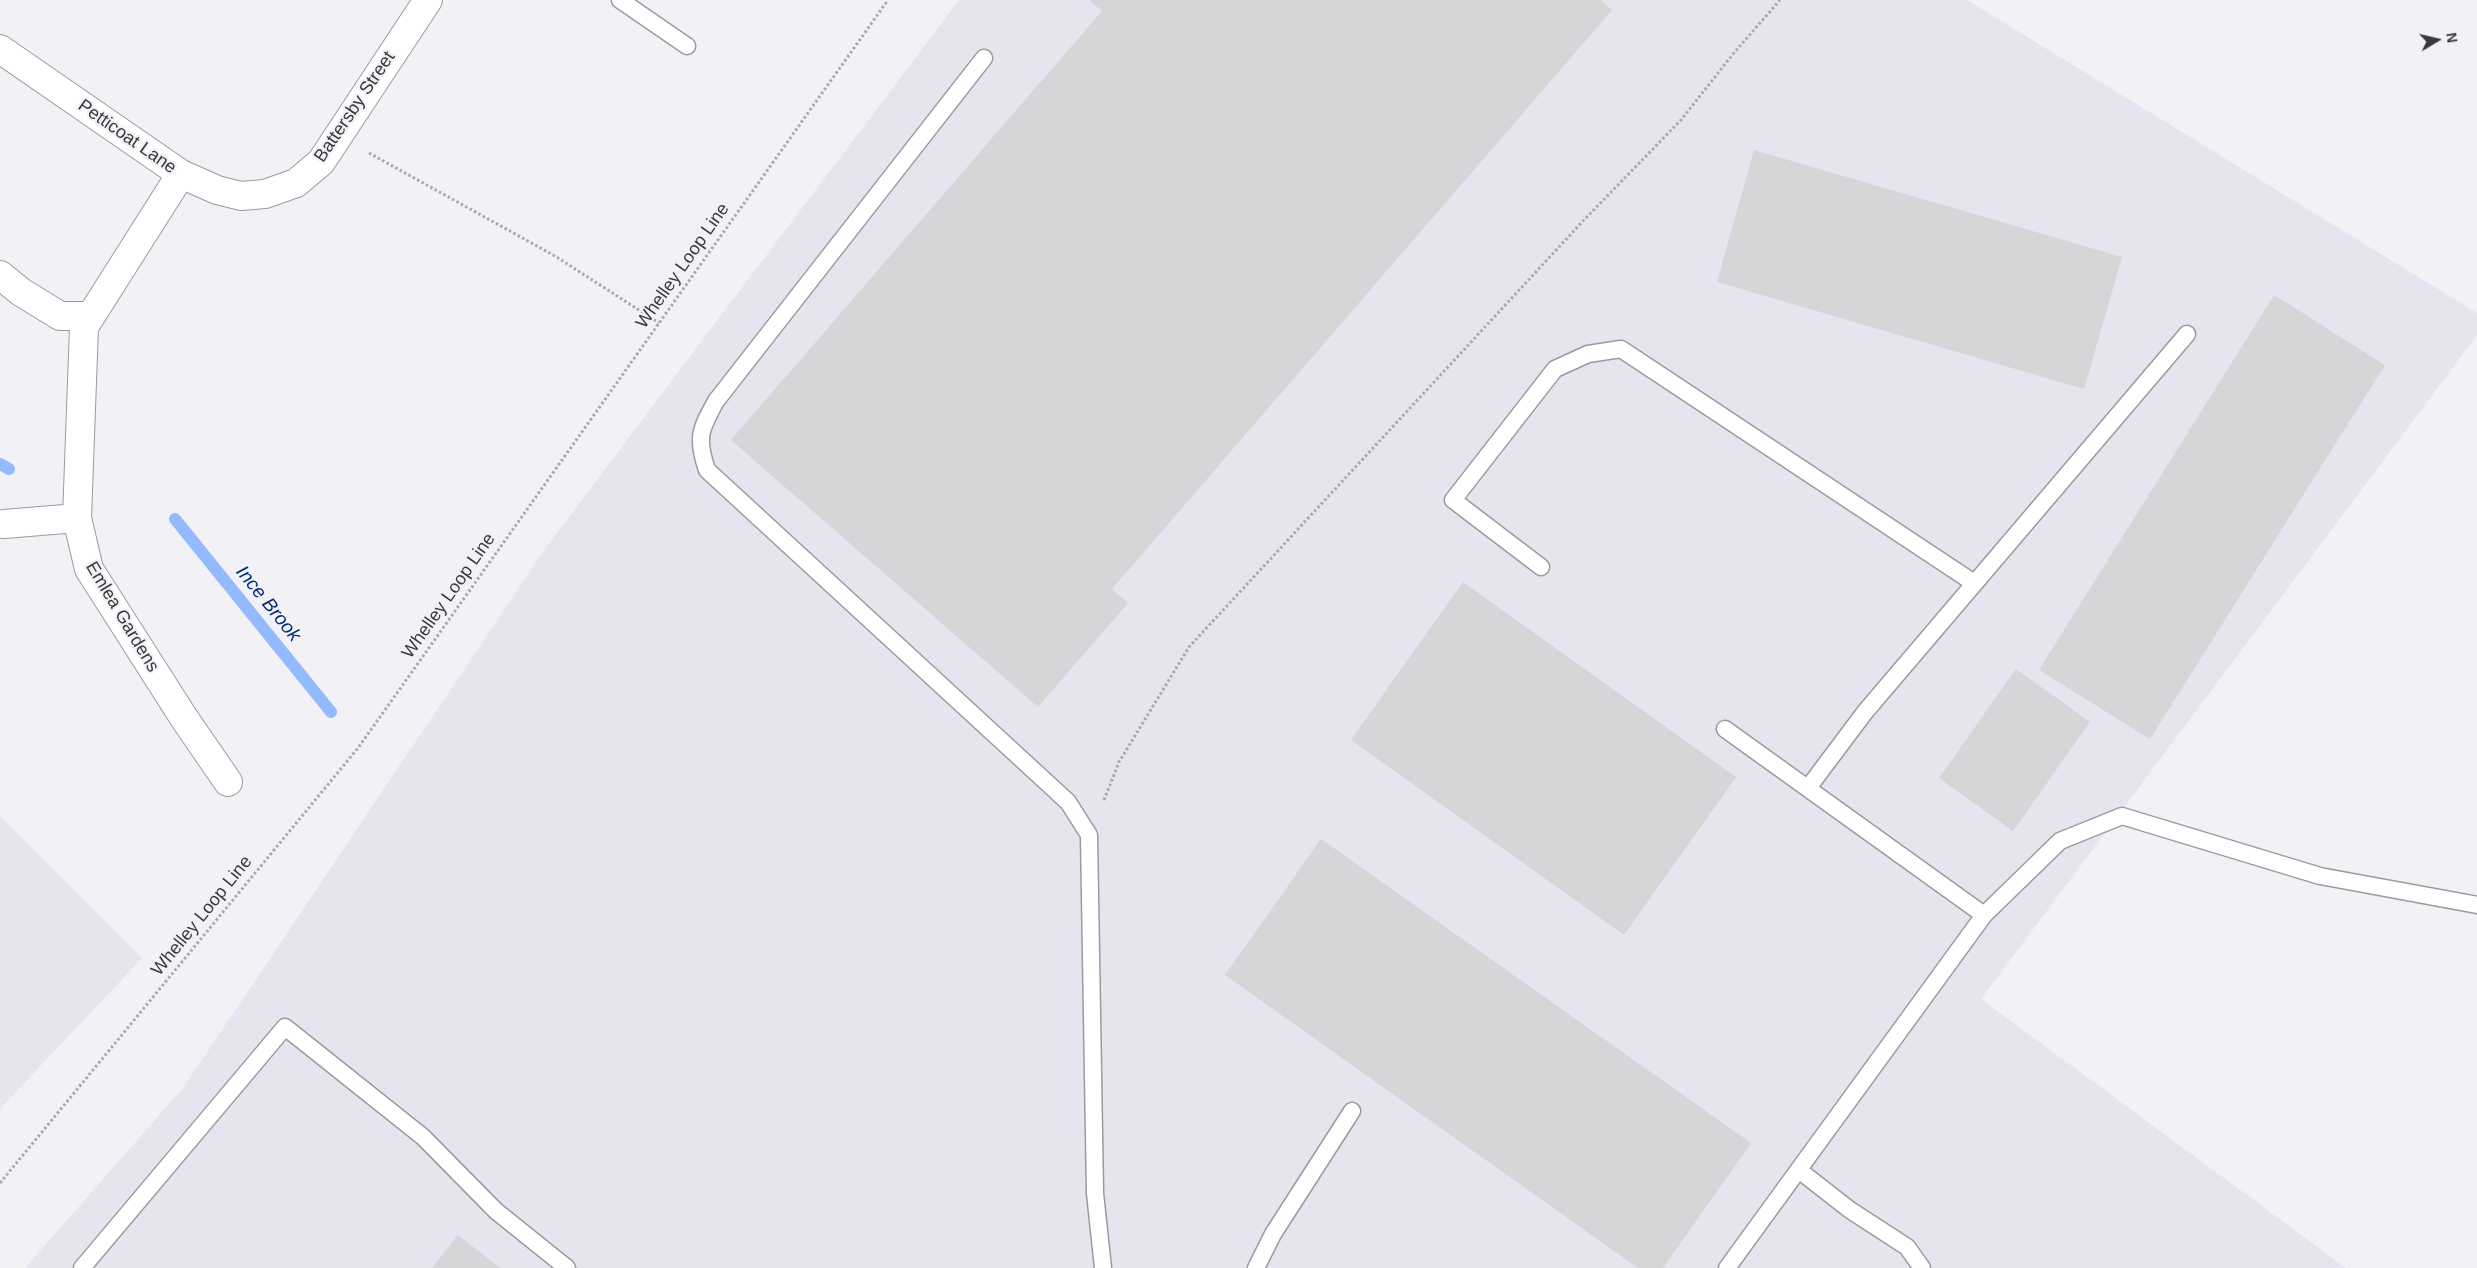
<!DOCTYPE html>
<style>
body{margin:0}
#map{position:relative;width:2477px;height:1268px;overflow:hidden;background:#f2f2f6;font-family:Helvetica,sans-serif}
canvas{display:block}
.north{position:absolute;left:2412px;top:15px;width:50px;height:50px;-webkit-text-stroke:4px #f2f2f6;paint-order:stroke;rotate:81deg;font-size:14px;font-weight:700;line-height:20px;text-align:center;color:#39393b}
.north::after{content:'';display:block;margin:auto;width:18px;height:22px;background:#39393b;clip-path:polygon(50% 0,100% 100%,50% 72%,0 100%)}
</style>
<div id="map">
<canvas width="2477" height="1268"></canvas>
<div class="north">N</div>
</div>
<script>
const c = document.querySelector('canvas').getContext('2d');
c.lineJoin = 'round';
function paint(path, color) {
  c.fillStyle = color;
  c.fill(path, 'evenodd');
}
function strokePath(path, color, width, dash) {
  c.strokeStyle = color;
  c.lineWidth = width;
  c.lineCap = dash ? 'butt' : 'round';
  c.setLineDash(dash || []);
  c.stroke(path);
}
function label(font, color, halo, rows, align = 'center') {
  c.font = font + ' Helvetica,sans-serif';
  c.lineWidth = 4.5;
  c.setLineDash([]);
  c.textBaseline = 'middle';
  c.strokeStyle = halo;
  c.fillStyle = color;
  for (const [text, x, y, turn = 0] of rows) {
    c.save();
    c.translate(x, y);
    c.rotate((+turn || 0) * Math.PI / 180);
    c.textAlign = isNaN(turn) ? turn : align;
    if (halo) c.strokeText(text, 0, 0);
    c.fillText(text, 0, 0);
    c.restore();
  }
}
const built = new Path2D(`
 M959 0H1967L2477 313V335L1981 999 2346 1268H25L183 1088 547 546Z
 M0 816 142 958 0 1109Z`);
const stream = new Path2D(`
 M0 464 9 469
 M175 519 331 712`);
const building = new Path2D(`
 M1089 0H1600L1612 10 1112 589 1128 603 1038 707 731 440 1102 11Z
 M1754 150 2122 257 2084 389 1717 282Z
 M2274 295 2385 365 2150 739 2039 670Z
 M1463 582 1736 777 1624 935 1351 740Z
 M2016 669 2090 722 2013 831 1939 778Z
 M1321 839 1751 1143 1663 1268H1638L1225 975Z
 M458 1235 500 1268H432Z`);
const path = new Path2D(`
 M369 153 555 256 659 323
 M1104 800 1119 762 1189 647 1583 221 1681 120 1733 54 1780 0
 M0 1183 358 748 888 0`);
const lane = new Path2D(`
 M620 0 687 46
 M984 58 716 401C700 430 696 438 707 470L1068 802 1089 835 1095 1193 1103 1268
 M1541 567 1453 500 1555 369 1588 354 1621 349 1974 583
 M1725 729 1984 915
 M1808 788 1865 712 2187 334
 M1800 1171 1850 1210 1907 1247 1922 1268
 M82 1268 285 1027 423 1137 496 1211 567 1268
 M1256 1268 1273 1234 1352 1111
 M1727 1268 1984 915 2060 841 2122 816 2320 876 2477 905`);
const street = new Path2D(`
 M181 174 84 327 77 518 89 569 184 718 228 782
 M0 275 21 292 60 316H91
 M4 524 77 518`);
const secondary = new Path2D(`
 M0 49 181 174 217 190 241 196 265 194 296 183 321 162 428 0`);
const streetNames = [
 ["Battersby Street",355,107,-56],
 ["Petticoat Lane",127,137,35],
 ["Whelley Loop Line",683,266,-55],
 ["Whelley Loop Line",449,596,-55],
 ["Emlea Gardens",122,617,59],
 ["Whelley Loop Line",202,916,-51]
];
const waterNames = [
 ["Ince Brook",268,604,51]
];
paint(built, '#e5e4ef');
strokePath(stream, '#92bafc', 12);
paint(building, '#d6d6d9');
strokePath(lane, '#9b9b9e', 19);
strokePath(street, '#9b9b9e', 30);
strokePath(secondary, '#9b9b9e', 30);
strokePath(path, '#a9a9ac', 3, [2.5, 2.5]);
strokePath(lane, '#fff', 16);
strokePath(street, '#fff', 28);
strokePath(secondary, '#fff', 28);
label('18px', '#39393b', '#f2f2f6', streetNames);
label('italic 19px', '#012d77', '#f2f2f6', waterNames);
</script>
